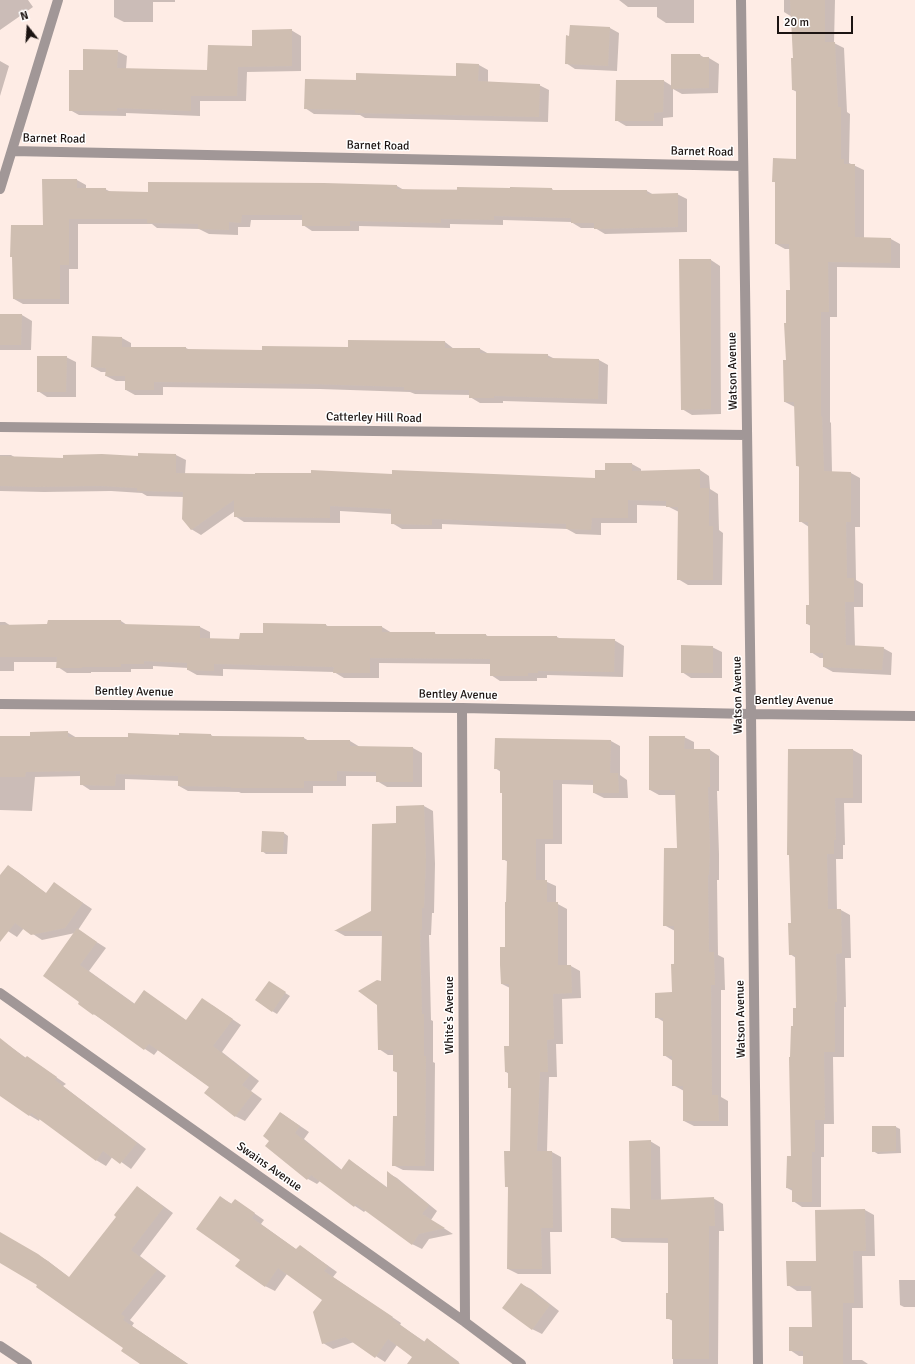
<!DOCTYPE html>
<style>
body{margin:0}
#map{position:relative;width:915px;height:1364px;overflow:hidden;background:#feece5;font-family:Signika,sans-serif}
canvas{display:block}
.north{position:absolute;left:8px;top:8px;width:40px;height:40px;-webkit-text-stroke:3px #fff;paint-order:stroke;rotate:343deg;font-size:11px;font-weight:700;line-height:16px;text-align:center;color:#1c1412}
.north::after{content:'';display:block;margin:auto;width:14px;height:18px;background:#1c1412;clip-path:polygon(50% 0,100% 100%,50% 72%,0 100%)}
.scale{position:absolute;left:777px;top:16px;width:76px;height:18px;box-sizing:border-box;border:2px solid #1c1412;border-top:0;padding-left:5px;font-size:12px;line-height:14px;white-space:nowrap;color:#1c1412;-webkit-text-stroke:3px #fff;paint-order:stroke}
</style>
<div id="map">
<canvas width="915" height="1364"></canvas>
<div class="north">N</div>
<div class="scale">20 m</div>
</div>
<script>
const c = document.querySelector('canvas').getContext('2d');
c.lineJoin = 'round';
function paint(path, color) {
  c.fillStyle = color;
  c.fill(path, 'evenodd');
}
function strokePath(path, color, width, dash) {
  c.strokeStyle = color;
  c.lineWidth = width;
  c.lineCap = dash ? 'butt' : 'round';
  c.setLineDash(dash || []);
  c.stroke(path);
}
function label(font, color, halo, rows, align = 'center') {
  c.font = font + ' Signika,sans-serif';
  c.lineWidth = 3;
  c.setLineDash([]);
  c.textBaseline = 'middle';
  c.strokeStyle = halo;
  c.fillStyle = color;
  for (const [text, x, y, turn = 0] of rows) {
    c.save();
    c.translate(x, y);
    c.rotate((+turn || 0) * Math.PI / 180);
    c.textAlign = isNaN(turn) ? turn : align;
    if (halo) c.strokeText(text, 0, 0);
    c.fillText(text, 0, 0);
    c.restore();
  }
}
const shadow = new Path2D(`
 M0 0H28L33 7 0 30Z
 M114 0H175V2H153V22H124L114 17Z
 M619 0H694V23H666L657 17V7H628Z
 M784 0H835L834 43 844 48 847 112 850 114 849 163 864 170V239H891L900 244V268L837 267V317H830V422L831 423 832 472 851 473 860 478V527H855L856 580 863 584V607H854L855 646 883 648 892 653 891 675 833 672 824 667V658H820L811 652V626L807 624 810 606 809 527 800 521V467L797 466 795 407 785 402 787 324 791 291 790 249H785L776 244V183L773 181 797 160V92L793 90 794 59 792 17 784 12Z
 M610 28 619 33 617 71 575 69 566 63 570 37Z
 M291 30 301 36V71L247 72 246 101H200V116L126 113V116L79 115 70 110 84 71 117 51 127 56 126 69 208 71 253 47Z
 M700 55 705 58H709L719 64 718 93 682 94 673 89V117L663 118V126H626L616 120 664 81 672 86Z
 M0 61 9 66 0 96Z
 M479 65 488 70V83L539 85 549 90 548 122 365 118 360 115 314 114 305 108 357 81 457 77Z
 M77 180 86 185V189H105L111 192 149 193 397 186 404 190 552 189 554 191H647L654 195 677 194 687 199V232L605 234 595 228H581L571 222 503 220V225L450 224V228L359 226V231H312L303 225V220H251L250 227H238V235L209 234 199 229 157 228 152 224H78V269H69V304H23L14 299 44 226Z
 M711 260 720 266 721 414 692 415 682 409Z
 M0 315H22L32 321 31 350H0Z
 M122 338 131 343V348H186L190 350 263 351 349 348 445 342 454 349H480L489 354 547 355 555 359 599 360 608 365 607 404 503 401V403H480L470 397V395L415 394 410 392 320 389 163 387V395H135L126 390V381H116L106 376V372H101L92 367Z
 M66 357 76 362V397H47L38 391Z
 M0 455H11L16 458 64 459 139 457 176 455 186 460 185 474 393 475 596 479 606 471 632 464 641 469V472L700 470 709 476 710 489 718 494 719 530 723 533 722 585H688L678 579 679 512 667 506 637 505V523H601V535L576 534 567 529 442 524V529H402L392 523V514L340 511V523L244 522 235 516V511L201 535 191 529 184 497 147 496 142 493 111 491 44 492 0 491Z
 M121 621 127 625 200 627 210 632V639L240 640 264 634 326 625 329 627H382L392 633H434L438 635H486L489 637H557L561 639 614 640 624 646 623 677 547 675V678H537V681H500L491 675V664L379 663V678H344L334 672 223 669V676L197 675 188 670V668L153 666V669H131V672H91V673H67L58 667V662H14V671H0V622H5L11 626Z
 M712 647 722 652V678H691L682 672Z
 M67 732 77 738H129L211 735 214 737 304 738 309 741H350L360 747 413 748 422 753V787H387L377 781V776H346V786H313V793H241L239 792 188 791 179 786V781L125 779V790H90L81 784V776L35 777 32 811 0 810V737H31Z
 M684 737 694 742V750H710L719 756V791H717L719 854V880H717L718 955 724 958 725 990H721V1097L728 1101V1126H694L684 1121V1091L673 1085V1061L664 1055V1022L656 1017 673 993 675 931 664 925 678 849 676 795H659L650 790Z
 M496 739 611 741 620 746V775L627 780 628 798H604L594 793V785L562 784V844H545V881L556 886V903L567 909V966H571L580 971 581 998 562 999 563 1044H556L557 1077H549L547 1152H552L561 1157 562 1232H550L551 1274H518L508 1269 509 1188 506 1186 511 1152 512 1089 509 1087V1074L506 1072 510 1047V988L502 984 506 948 508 862 503 859V793L501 772 495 768Z
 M853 750 862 755V803H844L845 845H843V859H836L837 910H841L850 915 851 958H845L846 1007H844V1057H833L834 1124H824V1157H821V1207H802L793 1201V1191L787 1188 792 1157 794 1027 797 1009 796 958 790 954 792 924 790 855Z
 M424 806 433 811 435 864 434 913H432L431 935H429L431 1020 433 1021V1062L435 1063 434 1171 403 1170 393 1165 398 1117V1073L394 1071V1055H388L379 1049 383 936H345L336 931 372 911 397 824Z
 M284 833 288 836 287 854H266L262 851Z
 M8 866 18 872 47 894 54 883 92 909 78 930 106 948 89 971 135 1004 144 991 187 1021 212 1005 241 1025 222 1052 259 1081 251 1091 262 1099 245 1121 235 1116 210 1087 158 1050 154 1055 145 1049 79 1004 75 933 42 940 24 928 17 937 0 926V876Z
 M273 985 290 996 277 1014 272 1011Z
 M0 1039 26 1058 36 1063 66 1084 63 1086 146 1149 131 1169 113 1156 106 1166 96 1160 40 1118 39 1121 29 1115 0 1078Z
 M281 1113 309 1132 304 1139 342 1170 349 1161 358 1166 388 1188V1173L397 1178 437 1211 431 1220 453 1234 429 1239 422 1249 412 1244 366 1210 364 1212 355 1206 320 1181 317 1184 308 1179 270 1141Z
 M896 1127 900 1129 901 1153 878 1154 873 1151Z
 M650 1141 660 1147 661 1201 713 1198 723 1204 724 1231H719L718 1364H673V1321L667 1318 670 1294 669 1243 622 1242 612 1237 631 1210Z
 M137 1187 146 1193 173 1213 140 1256 166 1276 130 1320 134 1323 132 1326 188 1364H142L124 1348 39 1285 0 1262V1233L48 1261 70 1278 118 1217Z
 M220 1197 232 1204 244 1206 264 1220 261 1224 297 1250 300 1246 309 1252 337 1272 333 1277 401 1323 400 1325 425 1342 427 1340 436 1345 459 1362 458 1364H422L397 1345 385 1362 354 1342 333 1349 323 1343V1300L287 1274 275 1291 265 1286 241 1260Z
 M865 1210 874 1215 875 1256H862L863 1308H852V1360H862L868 1364H804V1356H799L790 1350 813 1328 812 1291H797L788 1285 818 1262Z
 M899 1280H915V1307H904L900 1305Z
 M521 1284 531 1289 559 1311 542 1334 532 1329Z`);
const building = new Path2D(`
 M790 0H825V42H835L838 107H841V159H844V164H855V237L891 238V263L828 262 829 312H821V416L822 417 824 471 851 472V522H846L847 578H854V602H845L846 645 884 647 882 670 823 667V653H810V624H806V605H809L808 522H799V466H796L794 402H784L783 360H786L784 323H786V290H790L789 244H775V182H772L773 158 796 159V90H792L791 58H793Z
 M570 25 610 27 608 66 565 64 566 35 569 36Z
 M292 29V66L238 67 237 96H191V111L117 108V111H69V70H83V49L118 50 117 68 207 70 208 45 252 46V30Z
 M671 54H700L701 57H709V88L671 89Z
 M456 63 479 64 478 81 540 84 539 117 355 113V110L304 109 305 79 356 80V73L456 76Z
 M616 80H664L663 112 654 113V121H615Z
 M42 179H77V188H106V191L148 192V182L324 183 397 185V189L457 190V187L510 188V187L552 188V190H647V194L678 193V227L594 229V223H571V218L494 216V220L441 219V223L350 221V226H302V215H242L241 223 229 222V230L198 229V224L147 223V219H69V265H60V299H13L12 257H10L11 225H43Z
 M679 259H711V409L681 410Z
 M0 314H22L21 345H0Z
 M92 336 122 337V347H186V349L262 350V346L348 347V340L445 341V348H480V353L548 354V358L599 359 598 399 494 396V398H469V390H404V387L310 384 154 382V390H125V376H105L106 368 91 367Z
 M37 356H67L66 392H37Z
 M138 453 176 454V473L255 474V473H311V470L392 474V470L595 478V470H605V463H632V471L700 469V488H709V526H713V580H677L678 507H666V501L628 500V518H592L591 530 566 529V524L432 519V525L391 524V509L330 506V518L234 517V500L191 530 182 519 183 492 137 491V488L101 486 33 487 0 486V456L63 458V455L102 454 138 456Z
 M48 620H121V624L200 626V638L239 639 240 633H263V623L326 624V626H382V632H435V634H486V636H557V638L615 639 614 672 538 671V673H528V676H490V659L370 658V673H333L334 667 214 664V671L187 670V663L144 661V664H121V667H82V668H56L57 657H0V625L47 624Z
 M681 645 713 646V673H681Z
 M68 731V737H128V733L179 735V733L211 734V736L304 737V740H350V746L413 747V782H376V772L337 771V781H304V788H231V787L178 786V776L116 774 115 786 80 785V771L26 772 25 777H0V736H30V732Z
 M649 736H685L684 749H710V787H708L710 848 709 875H708L709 952H714L715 985H711L712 1095H718L719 1121H683V1086H672V1056H663V1018H655V993L672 992 671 964H674V926H663L664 848H677L675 790H649Z
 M495 738 611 740 610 773H618L619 793H593V780H553V839H536V880H547V902H558V965H571L572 993 553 994 554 1039 547 1040 548 1072H540L537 1151H552L553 1228H541L542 1269H507L508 1187H505L504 1151H510L511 1088H508V1072H505L504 1046H509V984H501L500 965V947H505V902H506L507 860H502V793H500V769H494Z
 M788 749H853V798H835L836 840H834V854H827L828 909H841L842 953 836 954 837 1002H835V1052H824L825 1120H815V1152H812V1202H792V1188H786L787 1156H791L789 1057H790L791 1026H793V1008H796L795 955H789L788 923H791L789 855H787Z
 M424 805 426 858 424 908H422V930H420L422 1014H424V1056H426L425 1166H392L393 1116H397V1072L393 1071V1050H378L377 1005 358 991 377 980 381 981 382 931H334L371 911 372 824 396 823V806Z
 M262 831 284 832 283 852H261Z
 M8 865 46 893 54 882 83 903 65 928 31 935 15 923 0 942V875Z
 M77 928 97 942 80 965 134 1004 144 990 186 1020 202 998 233 1019 213 1046 250 1075 242 1085 253 1093 235 1117 204 1093 209 1087 149 1044 144 1050 94 1014 93 1015 78 1004 79 1002 43 976Z
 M269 981 286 992 272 1012 255 1000Z
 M0 1038 25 1058 27 1056 57 1077 55 1080 137 1143 120 1164 103 1151 96 1161 31 1113 29 1116 0 1096Z
 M280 1112 300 1126 295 1133 341 1170 349 1159 387 1188V1171L429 1205 422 1214 445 1228 419 1234 412 1245 356 1204 354 1207 311 1175 307 1180 265 1146 269 1141 263 1136Z
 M872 1126H896V1151L872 1152Z
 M651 1140V1200L714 1197 715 1226H709V1359H672V1319H666V1293H668V1238H611V1208L630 1209 629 1141Z
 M137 1186 164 1207 131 1250 157 1270 121 1314 125 1317 123 1320 188 1364H140L121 1351 123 1348 36 1287 37 1285 0 1263V1232L38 1254 69 1277 116 1217 114 1215Z
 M220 1196 231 1204 235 1199 255 1213 252 1218 296 1249 300 1245 328 1266 324 1271 393 1317 391 1318 424 1342 427 1338 460 1364H407L412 1357 388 1339 375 1358 345 1337 322 1344 313 1312 322 1300 278 1268 265 1287 235 1266 240 1260 196 1229Z
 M865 1209 866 1251H853L854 1303H843V1364H803V1351H789V1327H812L811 1286H787L786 1261H816L815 1210Z
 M521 1283 550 1305 532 1330 502 1308Z`);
const minor = new Path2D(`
 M741 0 751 714 758 1364
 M12 151 743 166
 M0 189 58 0
 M0 427 747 435
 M0 704 462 708 751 714 915 716
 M462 708 465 1322
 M0 993 465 1322 521 1364`);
const tertiary = new Path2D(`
 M0 1346 27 1364`);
const streetNames = [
 ["Barnet Road",54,139,1],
 ["Barnet Road",378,146,1],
 ["Barnet Road",702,152,1],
 ["Watson Avenue",733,371,-91],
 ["Catterley Hill Road",374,418,1],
 ["Bentley Avenue",134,692,1],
 ["Bentley Avenue",458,695,1],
 ["Watson Avenue",738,695,-91],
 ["Bentley Avenue",794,701],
 ["White's Avenue",450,1015,-90],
 ["Watson Avenue",741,1019,-91],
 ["Swains Avenue",269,1167,35]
];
paint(shadow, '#0003');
paint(building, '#cfbeb1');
strokePath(minor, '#a19797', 10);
strokePath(tertiary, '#a19797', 10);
label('12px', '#1c1412', '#fff', streetNames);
</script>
